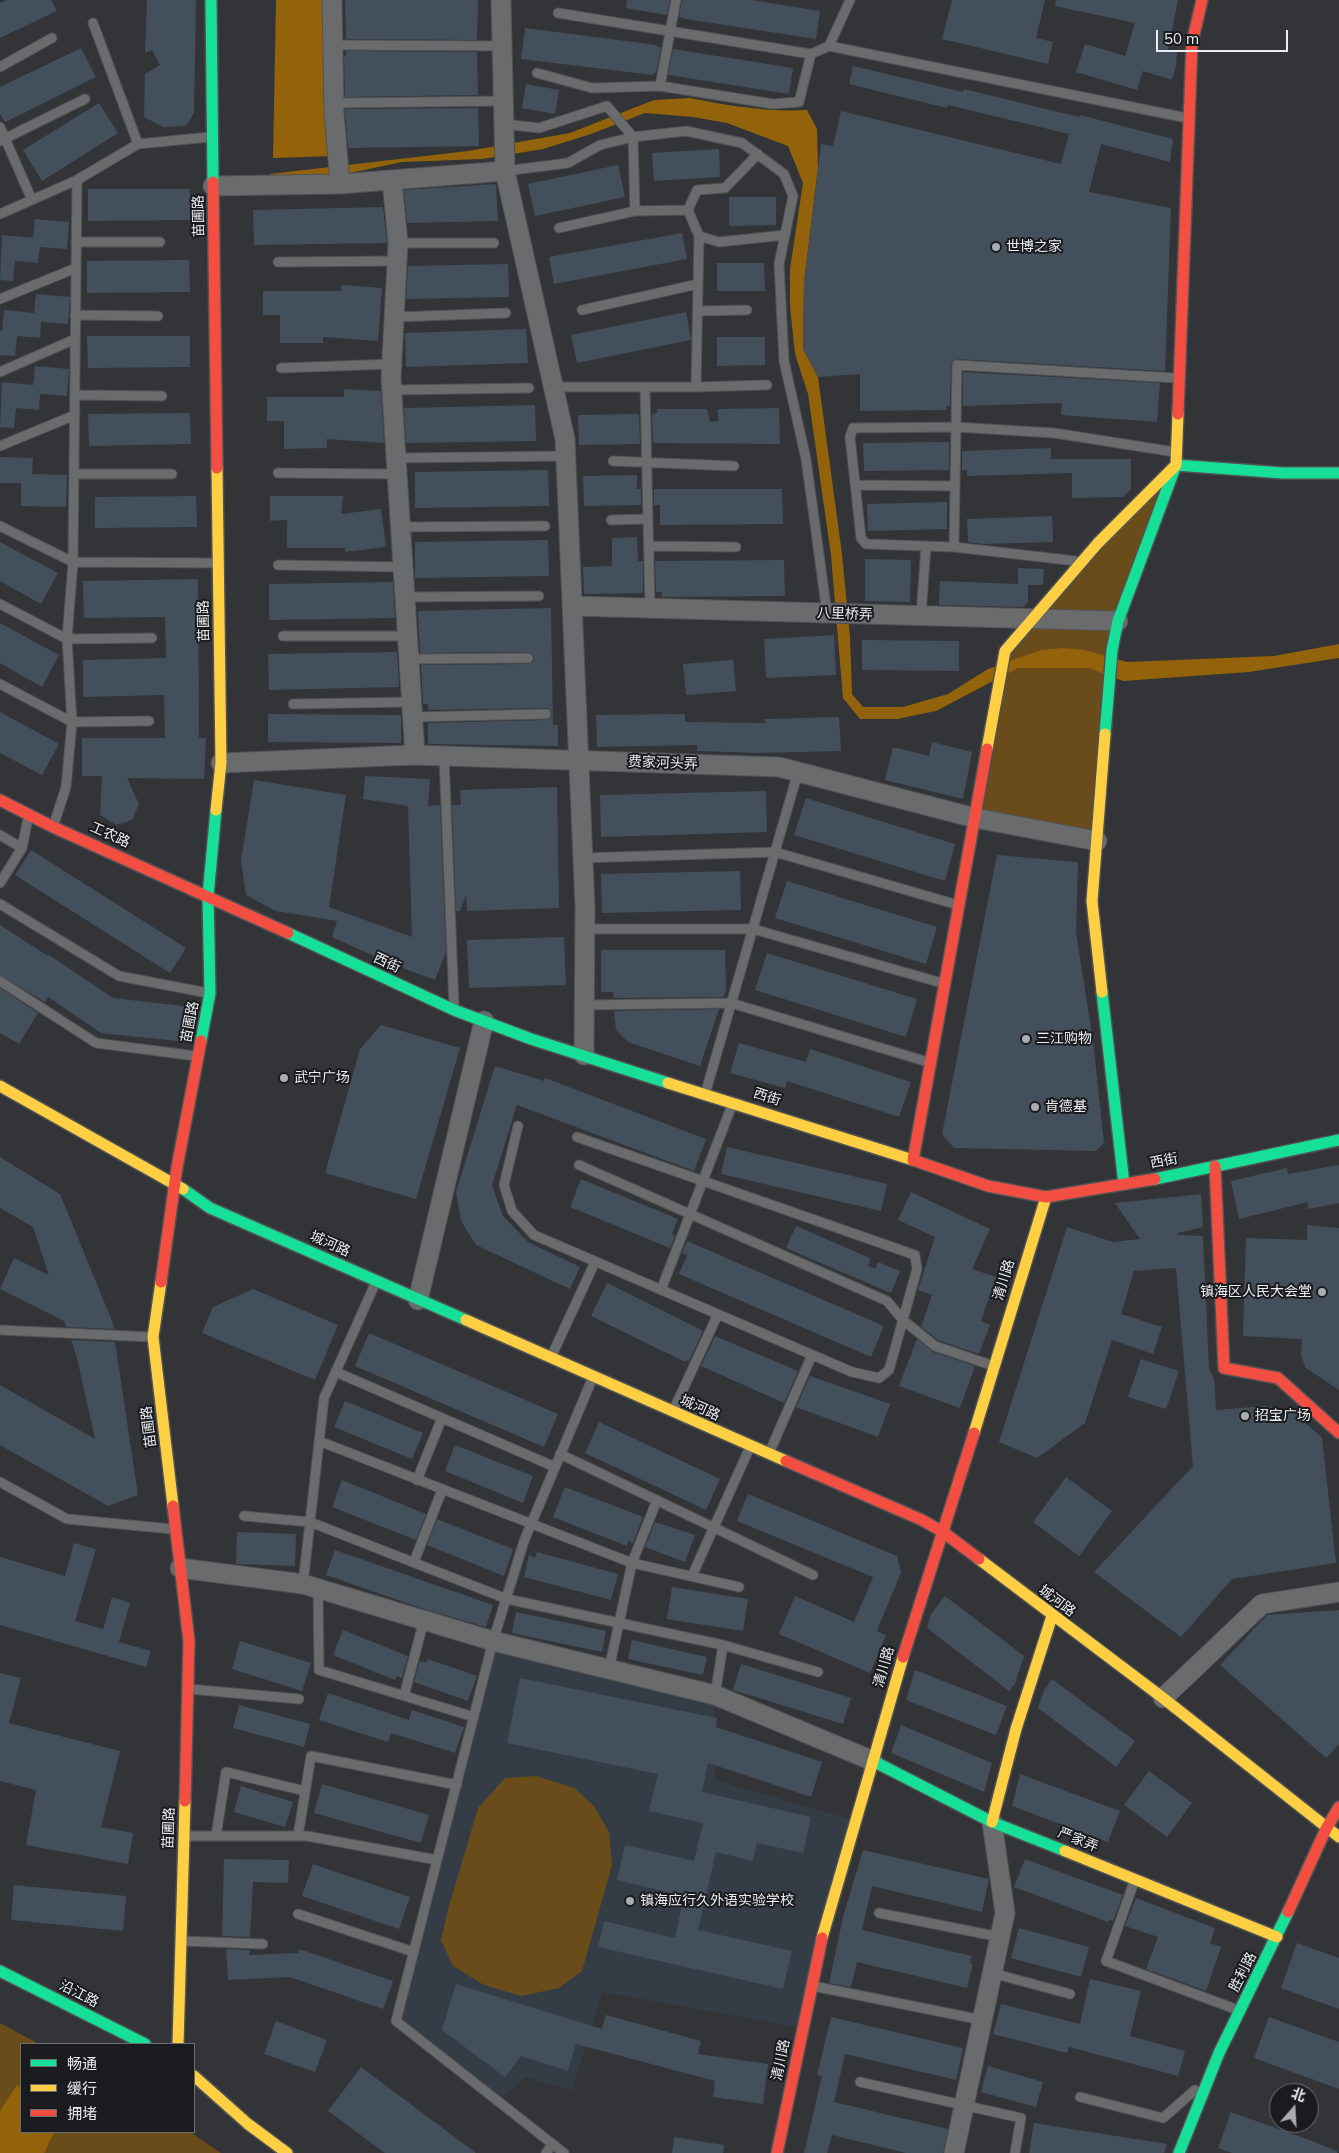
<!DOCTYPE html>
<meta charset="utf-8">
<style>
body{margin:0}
#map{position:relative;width:1339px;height:2153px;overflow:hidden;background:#323437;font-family:Mulish,"Noto Sans SC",sans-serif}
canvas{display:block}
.legend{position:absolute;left:20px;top:2043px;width:175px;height:90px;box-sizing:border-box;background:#191b1e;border:1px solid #6d6f72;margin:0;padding:6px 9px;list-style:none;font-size:15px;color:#eaedf1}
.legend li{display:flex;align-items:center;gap:10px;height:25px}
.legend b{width:25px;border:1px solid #6d6f72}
.north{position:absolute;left:1269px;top:2083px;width:50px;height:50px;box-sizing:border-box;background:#191b1e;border:1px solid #6d6f72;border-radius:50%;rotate:19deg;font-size:14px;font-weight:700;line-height:20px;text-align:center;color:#eaedf1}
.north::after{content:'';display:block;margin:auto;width:18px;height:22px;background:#aaacb0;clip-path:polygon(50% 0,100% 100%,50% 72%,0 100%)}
.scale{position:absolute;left:1156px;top:30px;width:132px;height:22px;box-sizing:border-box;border:2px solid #eaedf1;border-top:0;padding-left:6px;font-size:15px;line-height:18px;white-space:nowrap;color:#eaedf1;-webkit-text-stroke:4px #191b1e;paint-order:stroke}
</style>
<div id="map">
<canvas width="1339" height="2153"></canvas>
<ul class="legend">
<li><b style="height:6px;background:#16e098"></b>畅通</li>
<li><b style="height:6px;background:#ffcf43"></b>缓行</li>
<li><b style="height:6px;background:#f24e42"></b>拥堵</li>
</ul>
<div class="north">北</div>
<div class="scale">50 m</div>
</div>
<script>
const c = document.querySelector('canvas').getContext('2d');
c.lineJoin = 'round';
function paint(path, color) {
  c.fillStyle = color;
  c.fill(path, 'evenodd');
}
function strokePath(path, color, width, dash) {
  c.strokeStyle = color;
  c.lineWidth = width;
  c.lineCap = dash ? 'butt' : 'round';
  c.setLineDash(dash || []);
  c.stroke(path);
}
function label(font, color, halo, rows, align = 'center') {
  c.font = font + ' Mulish,"Noto Sans SC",sans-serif';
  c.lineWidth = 4;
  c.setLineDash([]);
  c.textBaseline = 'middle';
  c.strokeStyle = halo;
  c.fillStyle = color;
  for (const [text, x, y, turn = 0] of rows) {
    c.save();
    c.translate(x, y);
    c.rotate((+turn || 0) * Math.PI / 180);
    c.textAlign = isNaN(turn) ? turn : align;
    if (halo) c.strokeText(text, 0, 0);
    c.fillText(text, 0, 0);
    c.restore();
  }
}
const built = new Path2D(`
 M493 1641 715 1695V1780L856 1821 803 2028 602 1992 572 2090 525 2077 498 2102 396 2021Z`);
const green = new Path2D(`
 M1176 465 1118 621 1097 841 975 818 1005 651Z
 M536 1776 574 1788 594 1806 609 1832 612 1865 582 1971 559 1988 521 1996 484 1985 453 1966 441 1940 449 1906 478 1808 505 1778Z
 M0 2023 39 2044H21V2132H190L221 2153H0Z`);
const water = new Path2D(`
 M276 0H330L335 156 273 158Z
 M690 98C729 106 767 112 807 110L817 129 818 167 804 283 803 349 818 377 842 554 850 637 852 694 863 707H903L948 694 988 669 1041 650 1064 648 1084 650 1127 662 1274 656 1339 644V658L1249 672 1123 681 1089 668H1018L936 711 897 719H860L843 698 831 555 808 394 795 354 790 306V269L803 183 788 146 727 123 693 117 645 113 591 134 543 149 482 159 402 162 260 192 270 174 468 151 570 133 654 100Z
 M17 2085 21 2087V2132H54L44 2153H0V2111Z`);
const building = new Path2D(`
 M7 0H51L57 11 0 38V3Z
 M147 0H196L194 113 186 126 163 127 144 117 145 74 160 65 152 50 145 53Z
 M345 0H478L477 40 346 39Z
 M627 0H670L667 15 626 8Z
 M682 0H751L820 11 816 39 686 19 679 17Z
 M952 0H1045L1036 38 1053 42 1048 64 942 39Z
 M1056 0H1178L1168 50 1177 52 1176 66 1172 80 1143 71 1137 90 1076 72 1085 44 1125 56 1135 23 1055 6Z
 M525 28 657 45V47H661L656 73H654L653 75 521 59Z
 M81 48 96 77 5 122 0 114V87Z
 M673 49 793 68 789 94 668 75Z
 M346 51 477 52 478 95 345 97 344 56H346Z
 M853 66 963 92 964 89 1079 117 1080 115 1173 139 1170 162 1101 144 1089 192 1171 208 1165 371 957 359 951 364 950 406H946L947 410 860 411V374L818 377 803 349 804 283 821 144 833 146 841 111 1061 164 1069 134 948 105 947 108 849 84Z
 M526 84 559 90 555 114 522 108Z
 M99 103 118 133 42 181 23 150Z
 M478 108 479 146 348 148 345 109Z
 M719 149 720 177 654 181 652 153Z
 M618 165 625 197 535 216 528 184Z
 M496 184 498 221 407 223 404 190Z
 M88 189H190V220L88 221Z
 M729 197H776V225L729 226Z
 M383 207 387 243 254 245 253 210Z
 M35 219 69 222 67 249 40 247 38 263 15 261 13 281 0 280 2 235 33 238Z
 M682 233 687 259 554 284 549 257Z
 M189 260 190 292 87 293V261Z
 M717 263H764L765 291H717Z
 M508 264 509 297 406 299 408 266Z
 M342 285 382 288 378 341 323 337V343H280V315H263V291H341Z
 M36 294 70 297 68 324 41 322 40 338 17 336 15 356 0 355V331H2L4 310 34 313Z
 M686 312 691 340 577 363 571 335Z
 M526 329 528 363 406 367 405 333Z
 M87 336H190V367L88 368Z
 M717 337H765V365L717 366Z
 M35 366 69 369 67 396 40 394 39 410 16 408 14 428 0 427 2 382 33 385Z
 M963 372 1160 383 1157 422 1061 415 1062 403 963 406Z
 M344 389 381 391 384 443 327 439V448L284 449V421H267V397H344Z
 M535 405 536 441 406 443 404 408Z
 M779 408 780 444 653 443 652 414 657 413V409H707L710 422 718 421V409Z
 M190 413 191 444 89 446 88 414Z
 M639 414 640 444 579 445 578 415Z
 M949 442V470L864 471 863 443Z
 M1051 448V459H1131V489L1123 497 1072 498V473L967 476V470H962V451Z
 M0 457 33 458 32 474 67 475 66 507 21 506V483H0Z
 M548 470 549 506 415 508V472Z
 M637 475V489H641V505L584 506 583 476Z
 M654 489H782L783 524 660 525V505H654Z
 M196 496 197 527 95 528V497Z
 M270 496H343L341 514 381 509 386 547 345 552V548H287V520L270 521Z
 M947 502V529L868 531 867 504Z
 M1052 516 1053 542 982 544 968 542 967 519Z
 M637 537 638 561H643V593L584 594 583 567 612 566V538Z
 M548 540 549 576 415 578V542Z
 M0 542 58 573 41 604 0 581Z
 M865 559 911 560 910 602 865 601Z
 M784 560 785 596 662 597V592H656L655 561Z
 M1018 568 1044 569 1043 584 1042 585H1028V602L1023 607 939 605 940 581 1018 584Z
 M198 579 199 738H206L204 779 127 778 139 804 132 820 116 825 100 815 102 776H82V738H165L164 695 83 697V660L166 658 165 617 84 618 83 581Z
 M393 582 395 618 269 620V584Z
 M551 608 553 725H558V746L428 744V723L546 720 551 717 552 713 549 709 546 708 428 710V704H423L421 665 528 664 533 661 534 657 531 653 528 652 420 653 418 611Z
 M0 623 59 655 42 687 0 663Z
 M834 635 836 675 766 678 764 639Z
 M862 640 959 641V671L862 670Z
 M397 652 399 687 269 690 268 654Z
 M733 660 736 691 686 695 683 664Z
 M0 712 59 744 42 775 0 753Z
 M268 714 401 715V743L268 742Z
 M685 714V722L765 723V719L839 717 841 751 760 753 697 751V745L597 747 596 715Z
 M932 742 972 752 963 799 885 780 893 747 929 756Z
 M365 776 430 779 428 806 440 805 446 952 435 980 389 963 332 937 337 921 276 911 246 895 241 861 254 780 346 795 329 907 412 937 408 806 363 799Z
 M557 787 559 908 467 911 466 895 460 911H456L452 805H461L460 790Z
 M766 791 767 832 601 837 600 795Z
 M806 798 955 844 945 881 794 835Z
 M31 850 186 948 170 973 15 875Z
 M997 855 1078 862 1076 932 1093 1041 1104 1143 1096 1151 954 1148 942 1134Z
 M740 871 741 910 602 913 601 874Z
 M787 881 937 927 926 964 775 918Z
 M0 925 48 956 49 955 113 998 192 1007 186 1042 101 1033 48 997 45 1002 0 975Z
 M564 937 566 985 469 988 467 940Z
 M601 950H725L726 990 723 997 614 998 613 992H601Z
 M767 953 917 999 906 1037 755 990Z
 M0 988 38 1013 19 1044 0 1033Z
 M719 1009 700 1066 628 1042 616 1030 614 1011Z
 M381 1025 460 1048 416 1199 325 1173 360 1049Z
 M739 1043 806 1062 810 1049 911 1082 899 1117 787 1081 785 1088 730 1073Z
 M495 1066 544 1081 545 1078 706 1139 694 1171 517 1105 492 1185 503 1216 528 1242 580 1267 570 1289 476 1245 461 1221 456 1192Z
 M727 1147 887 1184 881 1211 721 1174Z
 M0 1157 60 1194 112 1321 114 1329 66 1327 64 1321 0 1289 14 1258 49 1275 33 1227 0 1208Z
 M1339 1165V1203L1308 1209V1202L1239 1219 1231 1181 1287 1168 1288 1174Z
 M581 1179 678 1219 672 1234 675 1236 670 1248 570 1207Z
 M911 1192 990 1229 972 1269 996 1277 981 1321 990 1325 979 1354 938 1340 921 1327 932 1295 918 1290 935 1237 898 1220Z
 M1201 1194 1203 1227 1177 1233V1235L1203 1236 1209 1369 1214 1379 1216 1410 1265 1406 1289 1411 1295 1413 1322 1438 1336 1563 1232 1579 1181 1637 1094 1572 1193 1466 1176 1268 1134 1271 1121 1314 1162 1327 1153 1354 1112 1340 1085 1423 1037 1458 999 1442 1067 1227 1113 1242 1140 1239 1115 1203Z
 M1307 1225 1339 1228V1390L1306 1368 1301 1356 1302 1339 1243 1336 1246 1238 1307 1240Z
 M796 1226 870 1258 868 1266 875 1269 878 1262 900 1271 891 1293 786 1248Z
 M687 1241 884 1326 871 1357 679 1274 687 1255 682 1253Z
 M607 1283 703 1331 689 1361 686 1360 685 1362 591 1316Z
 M253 1289 338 1325 315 1380 202 1333 213 1307Z
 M369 1333 558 1414 544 1447 355 1366Z
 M715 1336 798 1371 784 1403 701 1366Z
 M917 1339 933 1352 975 1366 960 1408 899 1386Z
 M71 1340 115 1342 138 1495 108 1506 0 1445V1385L95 1439 77 1358Z
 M1141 1359 1179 1371 1166 1409 1128 1397Z
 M810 1376 890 1404 878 1437 796 1407Z
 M345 1401 423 1433 412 1459 334 1427Z
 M599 1422 720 1479 706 1510 585 1453Z
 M455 1445 533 1476 523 1503 445 1471Z
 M1066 1477 1112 1511 1079 1556 1033 1522Z
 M342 1480 426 1514 416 1540 332 1507Z
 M565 1487 643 1517 633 1543 628 1541 627 1546 553 1517Z
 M748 1494 897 1556 901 1572 877 1631 886 1635 870 1673 779 1634 795 1596 854 1622 873 1577 737 1521Z
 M437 1519 513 1549 504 1576 427 1545Z
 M655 1522 695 1535 685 1562 645 1547Z
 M237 1532 296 1534 295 1566 236 1564Z
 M74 1543 96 1549 75 1621 103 1629 112 1597 130 1603 119 1642 151 1651 146 1667 0 1625V1557L65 1576Z
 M335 1550 493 1605 486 1627 424 1609 326 1575Z
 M537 1552 618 1574 611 1600 524 1577 529 1555 535 1558Z
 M672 1587 748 1599 743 1631 667 1619Z
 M945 1596 1024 1656 1015 1684 1009 1691 927 1628 931 1614Z
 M1339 1610V1744L1326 1758 1220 1665 1267 1615Z
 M516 1612 606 1631 602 1652 512 1633Z
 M343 1630 408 1656 402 1678 397 1676 395 1680 333 1655Z
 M632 1640 707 1657 703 1675 628 1659Z
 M240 1641 311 1663 302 1691 232 1669Z
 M428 1659 477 1676 468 1701 414 1682 420 1661 426 1663Z
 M741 1664 851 1698 843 1724 733 1690Z
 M915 1670 1007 1706 996 1735 906 1700Z
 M0 1673 21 1678 9 1723 120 1751 101 1827 133 1833 128 1864 26 1845 36 1790 0 1781Z
 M520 1678 717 1718 716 1727 822 1762 811 1797 708 1763 702 1792 811 1817 803 1853 757 1843 753 1861 716 1852 698 1930 792 1951 783 1989 598 1947 604 1921 675 1938 684 1896 617 1880 625 1845 694 1861 703 1823 649 1811 658 1774 507 1743Z
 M1052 1679 1135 1741 1116 1767 1038 1708 1044 1690Z
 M328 1693 409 1720 412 1710 464 1727 455 1753 391 1733 388 1742 319 1720Z
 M239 1705 310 1724 304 1747 233 1728Z
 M901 1725 992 1763 984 1792 891 1753Z
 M1149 1771 1192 1803 1167 1837 1124 1805Z
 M1020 1774 1120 1811 1108 1842 1012 1806Z
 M322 1784 429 1815 421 1843 314 1813Z
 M241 1786 293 1802 285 1827 234 1812Z
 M863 1850 989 1879 982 1912 872 1886 862 1930 972 1956 970 1963 973 1964 967 1988 857 1962 851 1987 829 1983 843 1917Z
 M224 1859 289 1860 288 1883 253 1882 250 1937 222 1936Z
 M1025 1859 1123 1895 1113 1921 1109 1920 1108 1922 1014 1887Z
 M313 1864 410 1897 399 1929 302 1896Z
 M14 1885 126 1896 123 1931 11 1920Z
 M1136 1898 1215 1928 1210 1943 1221 1947 1206 1991 1146 1969 1158 1937 1125 1926Z
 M1019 1928 1089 1947 1081 1977 1011 1958Z
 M1297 1943 1339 1958V2009L1281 1988Z
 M226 1949 250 1950 249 1955 298 1953 299 1949 393 1981 383 2009 290 1977 228 1980Z
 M1090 1979 1141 1991 1130 2036 1185 2051 1178 2076 1069 2047 1067 2053 993 2034 1001 2004 1080 2024Z
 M456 1984 602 2029 606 2015 701 2041 698 2054 768 2064 763 2104 713 2097 715 2081 576 2044 568 2071 521 2056 505 2077 442 2030Z
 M831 2017 963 2048 956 2080 845 2054 834 2102 948 2129 943 2153H906L832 2135 827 2153H804L822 2076 817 2075Z
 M1269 2017 1339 2042V2089L1254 2058Z
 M276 2021 327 2040 315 2072 264 2054Z
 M988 2066 1043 2082 1036 2107 981 2092Z
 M361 2067 476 2153H385L328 2111Z
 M1231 2112 1312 2141 1337 2151V2153H1232L1218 2148Z
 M1034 2123 1167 2144 1164 2153H1029Z
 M674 2137 724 2145 723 2153H672Z`);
const lane = new Path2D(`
 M558 13 811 54
 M93 23 138 144
 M333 45 502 46
 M829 46 1187 118
 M0 67 52 38
 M537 73 592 88 660 86 773 104 799 102 811 54 829 46 850 0
 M660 86 676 0
 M334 103 503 101
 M504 124 539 128 607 106 633 137 635 211
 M0 127 32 200
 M0 141 85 99
 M505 171 568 163 600 145 633 137 686 131 742 143 784 174 793 196 779 264 784 361 806 459 827 613
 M688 210 699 236 719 242 785 235
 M0 214 77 180 138 144 210 137
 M559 228 635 211 688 210 697 190 725 188 758 154
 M76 242H160
 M398 243H494
 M278 262 397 261
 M0 299 76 268
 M582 310 698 284
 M698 311 747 310
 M75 315 158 316
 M395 317 506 313
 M281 368 392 364
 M0 372 75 339
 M553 387H696L699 236
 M645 387 650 608
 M696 387 767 385
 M392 390 529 388
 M75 395 162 396
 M0 446 75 415
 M396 458 566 456
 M613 461 734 466
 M278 473 397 474
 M74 474H172
 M856 485 955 486
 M611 520 648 519
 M0 526 73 562 217 563
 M400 527 545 526
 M649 546 736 547
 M954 547 957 365 1176 378
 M1076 561 954 547 866 544 861 538 850 437 853 428 956 427 1054 433 1175 452
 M278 565 403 567
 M405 597 539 596
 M0 604 67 639 152 638
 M921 616 926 546
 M283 636H407
 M409 659 528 658
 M0 684 72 722 149 721
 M293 704 411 702
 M412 717 546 714
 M444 756 454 1005
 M54 824 66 787 72 722 67 639 73 562 77 180
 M0 835 22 848
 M583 858 775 852 958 905
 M0 883 22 848 28 818
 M0 904 119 976 208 993
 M585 929H753L942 983
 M0 981 96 1043 196 1056
 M584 1005 731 1003 928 1062
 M706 1091 798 772
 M518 1126 504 1185 512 1211 534 1235 852 1372 879 1378 889 1370 917 1269 915 1255 577 1137
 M579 1165 887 1301 903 1320 935 1346 991 1365
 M661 1290 732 1105
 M0 1330 152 1337
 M552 1355 595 1262
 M336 1372 555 1467
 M674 1409 718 1314
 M319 1441 632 1563 739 1587
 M770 1451 812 1355
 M560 1454 813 1575
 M417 1480 442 1418
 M0 1482 67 1519 172 1529
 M244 1516 310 1522 507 1599 723 1645 818 1672
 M414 1562 442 1490
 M692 1576 750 1447
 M303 1584 324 1398 375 1284
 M318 1589 319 1670 474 1717
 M609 1669 632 1563 657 1500
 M190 1689 299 1699
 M715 1695 723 1645
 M404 1696 424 1620
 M186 1836H307L437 1860
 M216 1836 226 1772 305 1791
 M298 1836 311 1756 457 1785
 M1134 1882 1106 1961 1238 2010
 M879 1913 1000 1937
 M298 1914 414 1952
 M183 1941 263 1944
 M992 1973 1070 1994
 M813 1986 982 2020
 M860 2082 1021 2118 1015 2153
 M1080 2097 1163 2118 1195 2090
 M546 2153 553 2144
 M564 2153 396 2021 493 1641 524 1541 593 1377`);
const street = new Path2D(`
 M332 0 334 113 340 184
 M501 0 505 171 565 439 585 907 584 1055
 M392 180 398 243 391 378 415 755
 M213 186 340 184 505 171
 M572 606 1118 621
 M221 763 415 755 779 767 975 818 1097 841
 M418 1300 484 1021
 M180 1568 303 1584 493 1641 715 1695 873 1761
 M1163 1698 1262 1604 1339 1592
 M954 2153 1005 1913 992 1822`);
const fast = new Path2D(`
 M211 0 213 182
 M1105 734 1112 650 1118 621 1176 465 1283 473H1339
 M288 933 454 1010 531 1039 668 1083
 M1102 992 1124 1184
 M201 1041 210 993 208 896 216 810
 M1155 1179 1339 1140
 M183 1189 210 1208 466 1320
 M873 1761 992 1822 1065 1851
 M0 1971 145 2044
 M1179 2153 1219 2053 1288 1912`);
const slow = new Path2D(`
 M987 749 1005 651 1098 543 1176 465 1178 414
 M216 810 221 763 217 468
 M1102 992 1092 901 1105 734
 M668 1083 913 1160
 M0 1086 183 1189
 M161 1282 153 1337 173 1506
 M466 1320 786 1461
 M974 1433 1046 1197
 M979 1559 1163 1698 1339 1837
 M992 1822 1016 1729 1052 1616
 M1065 1851 1277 1937
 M822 1938 903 1657
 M178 2044 185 1801
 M194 2076 248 2124 287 2153`);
const jam = new Path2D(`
 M213 182 217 468
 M1178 414 1192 43 1202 0
 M0 800 53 827 288 933
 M913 1160 988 1186 1046 1197 1155 1179
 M913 1160 987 749
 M1215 1166 1224 1368 1278 1378 1339 1433
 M161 1282 177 1167 201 1041
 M786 1461 922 1520 943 1532 979 1559
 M173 1506 189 1641 185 1801
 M903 1657 974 1433
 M1288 1912 1326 1829 1339 1807
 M777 2153 822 1938`);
const markers = [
 [996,247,5,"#aaacb0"],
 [1026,1039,5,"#aaacb0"],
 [284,1078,5,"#aaacb0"],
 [1035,1107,5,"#aaacb0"],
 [1322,1292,5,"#aaacb0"],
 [1245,1416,5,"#aaacb0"],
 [630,1901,5,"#aaacb0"]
];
const streetNames = [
 ["苗圃路",199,216,-91],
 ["八里桥弄",845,614,2],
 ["苗圃路",204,621,-91],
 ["费家河头弄",663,763,2],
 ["工农路",110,835,24],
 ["西街",387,963,25],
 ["苗圃路",190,1022,-79],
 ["西街",767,1097,18],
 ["西街",1164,1161,-11],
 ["城河路",330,1244,24],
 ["清川路",1004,1280,-73],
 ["城河路",700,1408,24],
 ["苗圃路",149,1427,-97],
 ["城河路",1057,1601,37],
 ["清川路",884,1667,-74],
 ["苗圃路",169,1828,-88],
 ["严家弄",1078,1840,22],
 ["胜利路",1243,1972,-63],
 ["沿江路",79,1994,27],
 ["清川路",781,2060,-78]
];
const poiNames = [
 ["世博之家",1006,247],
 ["三江购物",1036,1039],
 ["武宁广场",294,1078],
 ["肯德基",1045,1107],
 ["镇海区人民大会堂",1312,1292,"right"],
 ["招宝广场",1255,1416],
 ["镇海应行久外语实验学校",640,1901]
];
paint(built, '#343c46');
paint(green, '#6a4c1b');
paint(water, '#92630b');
paint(building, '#444f5c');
strokePath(lane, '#505254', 11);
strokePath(street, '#505254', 21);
strokePath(fast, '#505254', 14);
strokePath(slow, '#505254', 14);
strokePath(jam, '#505254', 14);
strokePath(lane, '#6a6b6d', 9);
strokePath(street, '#6a6b6d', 19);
strokePath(fast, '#16e098', 11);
strokePath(slow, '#ffcf43', 11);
strokePath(jam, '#f24e42', 11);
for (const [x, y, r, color] of markers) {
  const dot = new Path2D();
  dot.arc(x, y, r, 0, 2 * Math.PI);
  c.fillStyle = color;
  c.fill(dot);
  strokePath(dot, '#191b1e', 2);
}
label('14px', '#eaedf1', '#191b1e', streetNames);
label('14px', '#eaedf1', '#191b1e', poiNames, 'left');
</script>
